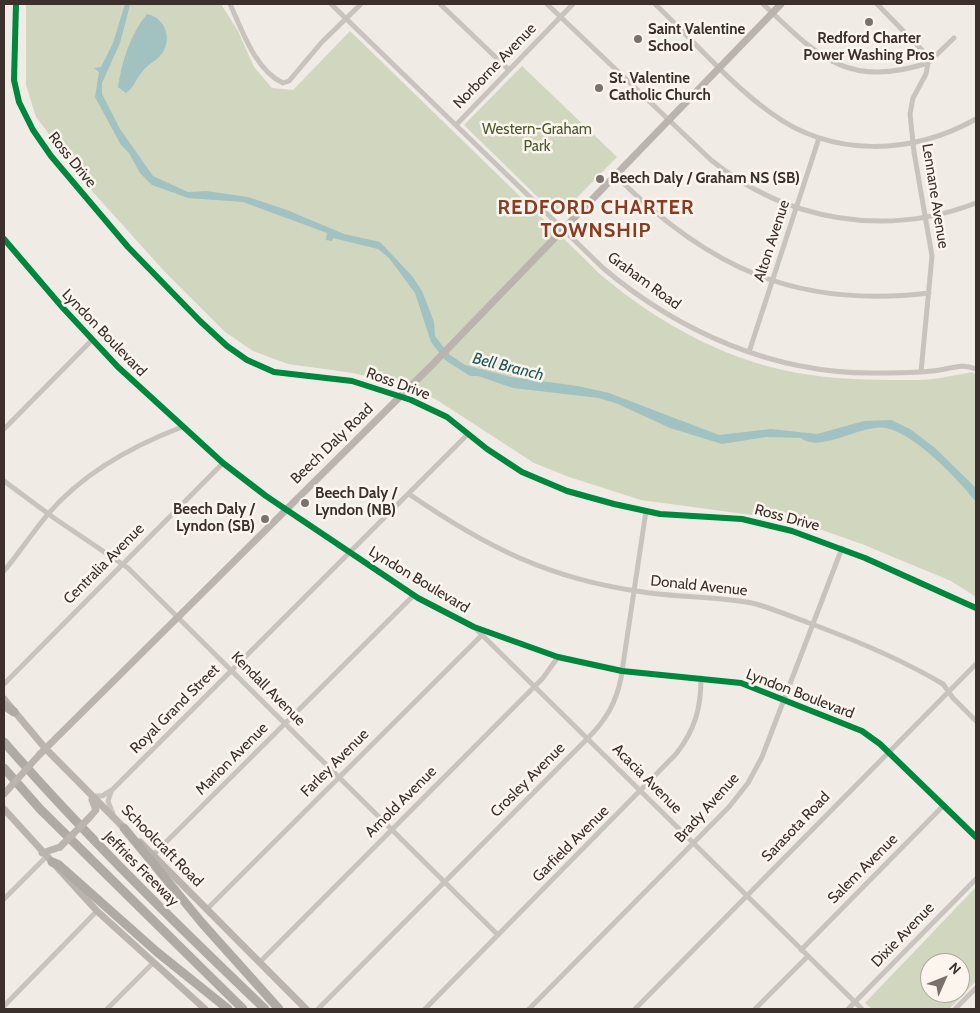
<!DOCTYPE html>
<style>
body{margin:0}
#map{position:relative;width:980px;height:1013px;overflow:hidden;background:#f0ebe5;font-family:Cabin,sans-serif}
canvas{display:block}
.frame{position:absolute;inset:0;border:5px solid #3b302b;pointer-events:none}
.north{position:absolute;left:920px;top:953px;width:50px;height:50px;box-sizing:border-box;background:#fbf5ee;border:1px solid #aea6a0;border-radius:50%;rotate:46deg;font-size:14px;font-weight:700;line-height:20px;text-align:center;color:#3b302b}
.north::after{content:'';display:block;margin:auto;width:18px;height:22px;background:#7a716c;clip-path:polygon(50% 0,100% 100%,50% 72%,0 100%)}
</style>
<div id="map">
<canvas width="980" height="1013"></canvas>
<div class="frame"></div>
<div class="north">N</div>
</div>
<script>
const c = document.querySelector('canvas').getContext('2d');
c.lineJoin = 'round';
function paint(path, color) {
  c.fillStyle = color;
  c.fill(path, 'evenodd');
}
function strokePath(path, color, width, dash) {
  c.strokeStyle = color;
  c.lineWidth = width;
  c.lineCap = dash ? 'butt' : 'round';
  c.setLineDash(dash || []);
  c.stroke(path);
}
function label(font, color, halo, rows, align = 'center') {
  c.font = font + ' Cabin,sans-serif';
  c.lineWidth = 5;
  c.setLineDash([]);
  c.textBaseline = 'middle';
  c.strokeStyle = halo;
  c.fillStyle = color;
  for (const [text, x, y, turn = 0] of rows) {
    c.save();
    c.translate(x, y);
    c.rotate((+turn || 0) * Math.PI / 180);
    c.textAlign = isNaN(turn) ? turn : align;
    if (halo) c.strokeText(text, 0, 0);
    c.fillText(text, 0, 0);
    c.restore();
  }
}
const green = new Path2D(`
 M26 4H221L238 31 254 67 272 88 293 90 350 31 601 275C659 324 733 365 811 375 845 380 882 380 917 380 935 380 955 375 973 372L976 376V597L951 581 862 544 796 521 641 500 569 477 534 463 437 400 399 381 394 383 353 373 288 364 253 351 225 332 165 272 92 191 36 117 26 85Z
 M522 66 617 157 558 217 464 125Z
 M976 887V981L949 1009H872L865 1003ZM930 963H960V993H930Z`);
const water = new Path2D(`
 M125 4H130L129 9 120 43 102 83V94L120 129 153 176 188 192 206 191 248 197 287 210 344 234 380 242 412 276 422 291 434 322 435 336 441 344 450 355 465 365 511 377 578 386 609 393 719 435 771 429 817 434 864 421 891 420 910 429 935 448 976 488V502C958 479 914 433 886 428 863 423 819 454 801 438L766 437 722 444 670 428 618 404 599 398 513 388 478 376H470L445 360 431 342 415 293 389 258 378 249 333 238 332 241 326 240 327 233 243 202 188 198 152 185 140 173 129 153 121 145 95 97 99 72 94 68 101 67 113 43Z
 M147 14C167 18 173 42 160 56 154 62 146 66 142 72 135 80 135 86 126 93L118 87C122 61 130 35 147 14Z`);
const minor = new Path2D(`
 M16 4 14 80 19 102 33 130 51 156 128 247 200 321 227 346 247 360 274 372 352 381 411 400 447 417 487 449 522 472 567 491 614 504 660 514 742 519 792 531 865 558 976 608
 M230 4C242 30 255 70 283 83L289 81 322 42 361 4
 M331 4 603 268C679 332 774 374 875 373 894 373 913 373 932 371 948 370 961 362 976 369
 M440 4 509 70
 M547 4 711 160C786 221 885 238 976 203
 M655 4C692 39 730 84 771 113 832 158 912 155 976 119
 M763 4C818 56 846 89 928 63L923 51 877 4
 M456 125 573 4
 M616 176C708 268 797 309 929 293
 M4 239 63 308 118 367 223 463 266 496 418 598 474 627 558 657 622 671 741 683 862 731 880 744 976 837
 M749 352 819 138
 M921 372 932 256 914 152 910 114 913 98 926 74 928 63 954 38
 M4 429 92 340
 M4 481 54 518 128 568 498 935
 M409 494C486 547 549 579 643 592 680 598 719 596 756 604 774 609 792 617 809 623 855 640 901 659 943 684L953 698 976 721
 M4 571C19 553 33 532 48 514 84 472 132 446 182 427
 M476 629 862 1009
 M4 684 223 463
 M111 792 108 801 113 814
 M92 796H102L112 790 468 434
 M153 855 414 595
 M4 899 46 857
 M206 910 482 635
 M801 950 944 805
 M259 963 543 678 558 657
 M4 1006 97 911
 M107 1009 153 963
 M318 1009 588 738C606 720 616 703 621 678L646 511
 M425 1009 676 754C695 730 701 708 701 678
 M529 1009 729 807 748 783 762 757 842 548
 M635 1009 976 664
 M755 1009 808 956
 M848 1009 976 879
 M955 1009 976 988`);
const secondary = new Path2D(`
 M4 699 45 748 126 830
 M40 754 433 364 781 4
 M4 809 97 911 205 1009
 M89 818 96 810 92 800
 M140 842 306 1009
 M42 853 60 847`);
const motorway = new Path2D(`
 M4 705 14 712
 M4 742C86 836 175 923 265 1009
 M4 768 40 809 243 1009
 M124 828 202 923 279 1009
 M52 862 59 865 157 952 228 1009`);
const secondaryBridge = new Path2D(`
 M4 794 40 754
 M60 847 89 818`);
const cycleway = new Path2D(`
 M16 4 14 80 19 102 33 130 51 156 128 247 200 321 227 346 247 360 274 372 352 381 411 400 447 417 487 449 522 472 567 491 614 504 660 514 742 519 792 531 865 558 976 608
 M4 239 63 308 118 367 223 463 266 496 418 598 474 627 558 657 622 671 741 683 862 731 880 744 976 837`);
const markers = [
 [869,22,5,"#7a716c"],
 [638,39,5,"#7a716c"],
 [599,88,5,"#7a716c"],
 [600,179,5,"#7a716c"],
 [305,503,5,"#7a716c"],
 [265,519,5,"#7a716c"]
];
const poiNames = [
 ["Saint Valentine",648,30],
 ["School",648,47],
 ["Redford Charter",869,39,"center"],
 ["Power Washing Pros",869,56,"center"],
 ["St. Valentine",609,79],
 ["Catholic Church",609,96],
 ["Beech Daly / Graham NS (SB)",610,179],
 ["Beech Daly /",315,494],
 ["Lyndon (NB)",315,511],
 ["Beech Daly /",255,510,"right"],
 ["Lyndon (SB)",255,527,"right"]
];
const streetNames = [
 ["Norborne Avenue",495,66,-46],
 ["Ross Drive",72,160,51],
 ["Lennane Avenue",935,196,81],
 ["Alton Avenue",772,241,-72],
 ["Graham Road",644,281,36],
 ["Lyndon Boulevard",104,333,46],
 ["Ross Drive",398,384,20],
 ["Beech Daly Road",332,444,-44],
 ["Ross Drive",787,518,15],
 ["Centralia Avenue",104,564,-45],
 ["Lyndon Boulevard",419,580,31],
 ["Donald Avenue",699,586,6],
 ["Kendall Avenue",268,689,45],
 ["Lyndon Boulevard",800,694,21],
 ["Royal Grand Street",175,709,-45],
 ["Marion Avenue",232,759,-45],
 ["Farley Avenue",335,763,-45],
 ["Acacia Avenue",647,779,45],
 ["Crosley Avenue",528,780,-45],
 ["Arnold Avenue",401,802,-45],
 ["Brady Avenue",707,808,-48],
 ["Sarasota Road",796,827,-46],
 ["Garfield Avenue",571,844,-45],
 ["Schoolcraft Road",162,846,45],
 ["Jeffries Freeway",141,869,45],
 ["Salem Avenue",863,869,-45],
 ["Dixie Avenue",903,935,-46]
];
const parkNames = [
 ["Western-Graham",537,130],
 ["Park",537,147]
];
const waterNames = [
 ["Bell Branch",508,367,14]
];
const districtNames = [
 ["REDFORD CHARTER",596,208],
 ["TOWNSHIP",596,231]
];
paint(green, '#d1d6bf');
paint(water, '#a1c2c1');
strokePath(minor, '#c9c3be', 5);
strokePath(secondary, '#bab3ae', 7);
strokePath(motorway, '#afaaa4', 9);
strokePath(secondaryBridge, '#bab3ae', 7);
strokePath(cycleway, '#00873e', 6);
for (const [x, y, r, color] of markers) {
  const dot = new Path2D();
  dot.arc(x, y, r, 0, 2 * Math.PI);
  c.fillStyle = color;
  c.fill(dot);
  strokePath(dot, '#fbf5ee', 2);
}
label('bold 15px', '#3b302b', '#fbf5ee', poiNames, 'left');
label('15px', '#3b302b', '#fbf5ee', streetNames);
label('15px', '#4a5a2e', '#fbf5ee', parkNames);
label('italic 16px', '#1f5a5e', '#fbf5ee', waterNames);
c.letterSpacing = '1px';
label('bold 20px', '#8c3b22', '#fbf5ee', districtNames);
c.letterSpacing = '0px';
</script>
